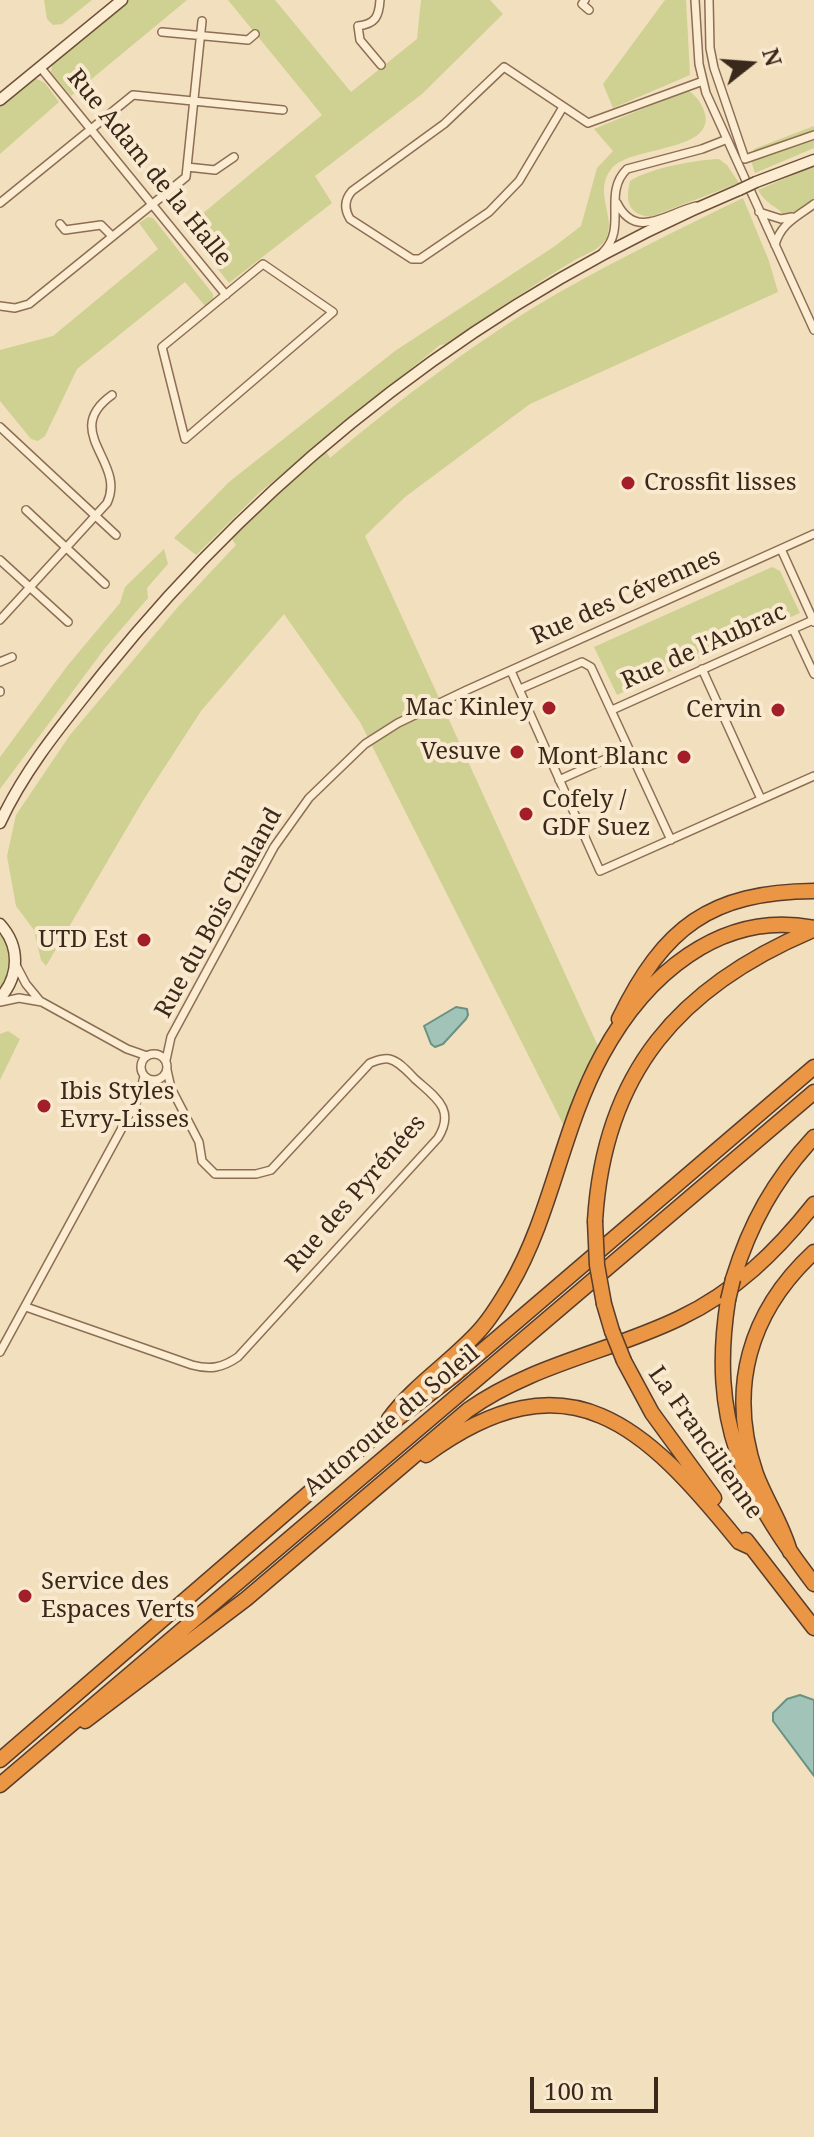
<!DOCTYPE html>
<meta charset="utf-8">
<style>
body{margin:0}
#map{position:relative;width:814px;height:2137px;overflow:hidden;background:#f2dfbe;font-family:"Noto Serif",serif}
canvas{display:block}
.north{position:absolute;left:710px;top:24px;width:80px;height:80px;-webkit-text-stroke:6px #f9e9ce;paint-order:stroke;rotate:73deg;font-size:22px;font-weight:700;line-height:32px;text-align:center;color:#3a281b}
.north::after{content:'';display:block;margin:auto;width:28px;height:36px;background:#3a281b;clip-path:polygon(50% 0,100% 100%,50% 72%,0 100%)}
.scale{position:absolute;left:530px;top:2077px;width:128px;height:36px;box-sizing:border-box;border:4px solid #3a281b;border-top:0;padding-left:10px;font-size:24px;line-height:28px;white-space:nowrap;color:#3a281b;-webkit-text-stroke:6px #f9e9ce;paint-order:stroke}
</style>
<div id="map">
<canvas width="814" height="2137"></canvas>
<div class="north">N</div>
<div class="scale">100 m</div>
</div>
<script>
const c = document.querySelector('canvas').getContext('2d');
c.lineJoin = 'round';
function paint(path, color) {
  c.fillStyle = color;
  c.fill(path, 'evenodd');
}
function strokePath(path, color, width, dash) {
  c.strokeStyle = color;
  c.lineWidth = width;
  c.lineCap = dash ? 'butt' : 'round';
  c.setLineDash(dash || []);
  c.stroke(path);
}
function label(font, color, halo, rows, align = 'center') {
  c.font = font + ' "Noto Serif",serif';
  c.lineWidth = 8;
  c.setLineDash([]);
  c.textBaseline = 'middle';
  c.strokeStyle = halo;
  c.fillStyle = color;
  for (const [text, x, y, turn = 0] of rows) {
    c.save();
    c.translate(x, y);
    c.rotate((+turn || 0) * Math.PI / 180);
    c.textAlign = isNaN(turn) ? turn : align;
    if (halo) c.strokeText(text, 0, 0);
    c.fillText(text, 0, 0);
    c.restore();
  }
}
const green = new Path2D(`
 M44 0H92L62 24 53 25 47 19Z
 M129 0H187L71 96 51 72 52 64Z
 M228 0H275L351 92 417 39 421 0H490L503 14 422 94 315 176 332 203 229 283 185 228 322 115Z
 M665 0H686L690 75 613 108 603 84Z
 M35 78 45 83 59 102 0 154V107Z
 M688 90C697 97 702 103 705 114 714 152 631 146 612 168 592 192 617 217 606 239 601 249 584 255 575 260 531 286 489 316 446 344L440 345 259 493 196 555 174 538 229 482 395 351 555 246 581 226 597 168 613 151 594 129Z
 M814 126V148L755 173 751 161 754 149Z
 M719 159 727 165 739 183 650 217C628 214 625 201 630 181 651 168 694 160 719 159Z
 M814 166V199L798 211 783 215C778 206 767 206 758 190Z
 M743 198 769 261 778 292 530 404 405 497 365 536 598 1046 564 1126 360 722 284 614 201 711 144 799 46 966 41 960 34 930 16 906 7 856 16 815 70 735 177 608 236 545 230 536 324 448 330 458C402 398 477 340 558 293 618 259 681 228 743 198Z
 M148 217 153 218 213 294V299L205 306 185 282 77 369 45 436 38 441 31 439 0 401V350L53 336 158 249 139 223Z
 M164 549 168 564 147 588 148 598 105 648 0 789V757L68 665 120 603 125 587Z
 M772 567 780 571 800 613 617 695 594 647Z
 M0 934C12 953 11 970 0 990Z
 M8 1031 20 1039 0 1080V1034Z`);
const water = new Path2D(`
 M456 1007 467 1009 468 1015 466 1019 443 1044 435 1047 431 1044 424 1026Z
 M800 1695 814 1700V1776L773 1721V1713L787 1699Z`);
const street = new Path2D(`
 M380 0C379 17 375 24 358 26L360 40 381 65
 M585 0 582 4 589 10
 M695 0 699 64 706 93 814 330
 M709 0 710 48 714 68 745 159 814 135
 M162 32 248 40 255 34
 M40 67 226 295
 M563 107 519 181 489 212 420 259H412L350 219C344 209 344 200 352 191L444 124 504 67 588 123 703 81
 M187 167 215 170 234 157
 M0 203 133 95 283 110
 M617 203C636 241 667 213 696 206
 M759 212 781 219 792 217
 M60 224 65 230 101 225 112 236
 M775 245C781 223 797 217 814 204
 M603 252C628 228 602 193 627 169L702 149 725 140
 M263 264 333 312 185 439 162 347Z
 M0 306 15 308 29 304 186 177 202 21
 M0 427 116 535
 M26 510 105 584
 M781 549 814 622
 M0 560 68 622
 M0 620 107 503C127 462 60 432 112 395
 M793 629 814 674
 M0 662 12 657
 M702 669 761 799
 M511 671 600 871 814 776
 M520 689 582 662 591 667 671 840
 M0 691V692
 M612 710 813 620
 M559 780 628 749
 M16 965 26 984 40 1001
 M0 1002 19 998 42 1002 127 1049 147 1056
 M141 1067a13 13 0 1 1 26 0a13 13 0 1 1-26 0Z
 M166 1060 171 1037 274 847 309 798 365 744 398 723 467 690 814 534
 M26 1307 192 1365C210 1370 222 1368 238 1357L438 1138C456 1109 435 1097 415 1079 408 1072 399 1061 389 1059 382 1058 376 1061 370 1063L271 1170 256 1174H215L202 1161 199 1142 171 1088 167 1070
 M0 1352 140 1095 144 1076`);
const secondary = new Path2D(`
 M0 100 122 0
 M756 182 814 160
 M0 823C25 768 66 720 103 673 270 465 491 293 739 190
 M0 924C20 946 20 975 0 998`);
const highway = new Path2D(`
 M619 1019C664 927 710 892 814 891
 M595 1221C604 1072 680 986 813 930
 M733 1279C750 1224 774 1180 814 1137
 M728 1300C709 1421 743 1490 814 1584
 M604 1304 612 1331
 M624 1361 652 1413 714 1498
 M389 1419C414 1385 451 1362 479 1331 492 1317 501 1301 510 1286 552 1214 562 1128 602 1055 644 977 720 909 814 928
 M426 1455C569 1350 646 1427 739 1542L750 1547
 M746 1540 814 1628
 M790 1552C782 1523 766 1501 756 1474 727 1389 749 1312 814 1252
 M85 1721 246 1599 468 1410C533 1364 610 1352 680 1318 735 1292 777 1251 814 1204
 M0 1760 376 1435 453 1376 814 1067
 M0 1785 814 1092`);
const secondaryBridge = new Path2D(`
 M739 190 756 182`);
const highwayBridge = new Path2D(`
 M595 1221 597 1265 604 1304
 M728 1300 733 1279
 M612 1331 624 1361`);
const markers = [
 [628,483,8,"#a21e29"],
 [549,708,8,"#a21e29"],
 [778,710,8,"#a21e29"],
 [517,752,8,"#a21e29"],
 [684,757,8,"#a21e29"],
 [526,814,8,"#a21e29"],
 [144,940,8,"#a21e29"],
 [44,1106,8,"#a21e29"],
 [25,1596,8,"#a21e29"]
];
const streetNames = [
 ["Rue Adam de la Halle",149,168,51],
 ["Rue des Cévennes",626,597,-24],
 ["Rue de l'Aubrac",704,647,-24],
 ["Rue du Bois Chaland",219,913,-61],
 ["Rue des Pyrénées",356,1194,-49],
 ["Autoroute du Soleil",392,1421,-40],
 ["La Francilienne",705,1443,55]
];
const poiNames = [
 ["Crossfit lisses",644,483,"left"],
 ["Mac Kinley",533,708],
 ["Cervin",762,710],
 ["Vesuve",501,752],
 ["Mont Blanc",668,757],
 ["Cofely /",542,800,"left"],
 ["GDF Suez",542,828,"left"],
 ["UTD Est",128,940],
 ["Ibis Styles",60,1092,"left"],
 ["Evry-Lisses",60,1120,"left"],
 ["Service des",41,1582,"left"],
 ["Espaces Verts",41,1610,"left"]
];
paint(green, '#ced191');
paint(water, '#a2c3b7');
strokePath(water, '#689284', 2);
strokePath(street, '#8c6e55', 10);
strokePath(secondary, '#6e4f38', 13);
strokePath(highway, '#593c2a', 17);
strokePath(street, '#fcecd2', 7);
strokePath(secondary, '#fcecd2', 10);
strokePath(highway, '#eb9644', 14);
strokePath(secondaryBridge, '#6e4f38', 13, []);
strokePath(highwayBridge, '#593c2a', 17, []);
strokePath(secondaryBridge, '#fcecd2', 10);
strokePath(highwayBridge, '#eb9644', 14);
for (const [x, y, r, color] of markers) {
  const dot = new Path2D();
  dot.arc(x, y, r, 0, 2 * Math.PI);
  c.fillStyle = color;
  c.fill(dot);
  strokePath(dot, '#f9e9ce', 3);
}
label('24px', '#3a281b', '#f9e9ce', streetNames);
label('24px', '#3a281b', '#f9e9ce', poiNames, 'right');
</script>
